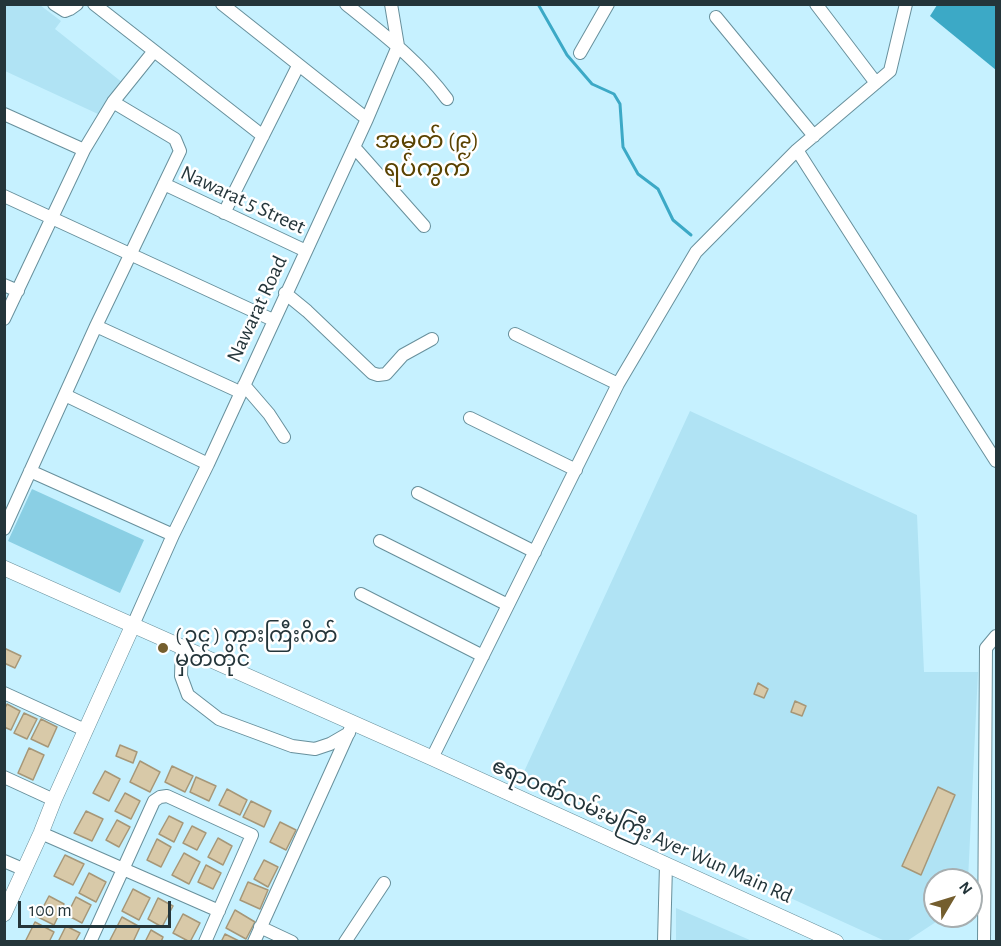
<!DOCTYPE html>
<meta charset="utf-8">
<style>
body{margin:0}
#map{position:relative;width:1001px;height:946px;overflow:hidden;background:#c6f1ff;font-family:"Alegreya Sans",sans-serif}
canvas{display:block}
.frame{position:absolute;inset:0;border:6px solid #24353a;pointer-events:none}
.north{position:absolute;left:923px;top:868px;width:60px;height:60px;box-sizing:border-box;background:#fff;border:2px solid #a7aeb0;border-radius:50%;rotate:52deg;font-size:16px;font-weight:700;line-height:24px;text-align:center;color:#24353a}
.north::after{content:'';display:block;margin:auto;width:21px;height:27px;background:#745e2e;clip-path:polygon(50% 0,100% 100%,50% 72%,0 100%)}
.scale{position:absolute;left:18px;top:901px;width:153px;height:27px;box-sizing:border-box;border:3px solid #24353a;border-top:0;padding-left:8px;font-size:18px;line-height:21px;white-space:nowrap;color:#24353a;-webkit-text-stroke:4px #fff;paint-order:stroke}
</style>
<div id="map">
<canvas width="1001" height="946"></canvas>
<div class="frame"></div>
<div class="north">N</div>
<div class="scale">100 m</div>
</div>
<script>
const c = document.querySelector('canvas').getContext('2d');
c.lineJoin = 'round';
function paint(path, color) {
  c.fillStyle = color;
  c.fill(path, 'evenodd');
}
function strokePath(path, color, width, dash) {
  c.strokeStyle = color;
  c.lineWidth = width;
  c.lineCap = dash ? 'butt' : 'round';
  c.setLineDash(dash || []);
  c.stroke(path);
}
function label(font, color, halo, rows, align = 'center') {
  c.font = font + ' "Alegreya Sans","Noto Sans Myanmar",sans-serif';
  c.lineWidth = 5;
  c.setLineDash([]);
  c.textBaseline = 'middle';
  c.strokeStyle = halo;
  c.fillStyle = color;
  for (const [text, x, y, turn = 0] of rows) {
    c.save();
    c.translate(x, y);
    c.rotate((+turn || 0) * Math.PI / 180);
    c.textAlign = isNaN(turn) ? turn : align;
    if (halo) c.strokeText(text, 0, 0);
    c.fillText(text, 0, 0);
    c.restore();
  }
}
const built = new Path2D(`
 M5 5H40L61 21 55 29 123 83 98 114 5 71Z
 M690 411 917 515 924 672H978L968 880H935V916H945L907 941H885L522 776Z
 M676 908 752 941H676Z`);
const green = new Path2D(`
 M32 489 144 540 120 593 8 541Z`);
const water = new Path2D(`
 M937 5H996V70L930 16Z`);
const stream = new Path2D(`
 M538 4 567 55 592 84 614 94 620 104 623 147 638 174 658 189 673 220 691 235`);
const building = new Path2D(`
 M4 648 21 656 15 668 4 663Z
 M758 683 768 689 764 698 754 694Z
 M795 701 806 706 802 716 791 712Z
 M7 704 20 711 11 730 4 727V710Z
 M24 713 37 719 27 739 14 733Z
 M41 719 57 727 48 747 31 739Z
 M120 745 137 752 133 763 116 756Z
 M29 748 44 755 33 780 18 773Z
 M140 761 160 772 150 792 130 782Z
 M172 766 193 776 185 792 165 782Z
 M105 771 120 779 109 801 93 793Z
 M196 777 216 786 209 801 190 792Z
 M938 787 955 795 921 875 902 866Z
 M227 789 247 800 240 815 219 805Z
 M125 793 140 801 131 819 115 811Z
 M251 801 271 811 264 827 243 817Z
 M86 811 103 819 92 841 74 833Z
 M169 816 183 823 174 842 159 834Z
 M117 820 130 827 119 847 106 840Z
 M280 822 296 830 286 850 270 842Z
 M192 826 206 833 197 850 183 843Z
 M218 838 232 846 223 865 208 857Z
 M157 839 171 847 161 867 147 860Z
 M184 853 200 862 189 884 172 875Z
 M65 855 84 864 73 885 54 876Z
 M264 860 278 867 268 887 254 879Z
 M206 865 221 873 213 889 198 882Z
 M89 873 106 882 96 902 79 893Z
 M248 882 268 890 260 909 240 900Z
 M133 889 150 898 139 920 122 911Z
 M49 896 64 904 54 925 38 917Z
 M76 897 91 905 82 923 67 915Z
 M158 898 173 906 162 927 148 919Z
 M235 910 255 922 246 939 226 928Z
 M183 914 200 923 190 942 173 933Z
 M122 917 140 927 133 942H114L110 940Z
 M35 922 54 932 49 942H25Z
 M66 926 80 933 75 942H58Z
 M151 930 163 937 161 942H145Z
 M225 934 241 942H221Z`);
const minor = new Path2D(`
 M54 4 65 11 70 9 77 4
 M94 4 263 136
 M222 4 367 119
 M346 4C383 34 419 61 447 99
 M816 4 876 83
 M716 17 814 136
 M580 53 608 4
 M4 114 84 150
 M354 147 424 226
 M797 150 996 461
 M164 184 306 251
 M4 196 273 320
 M224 213 298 66
 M4 285 18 291
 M285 293 307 311 372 373 378 375 386 374 403 355 432 339
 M4 319 84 150 113 102 154 51
 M96 326 240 392
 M515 334 618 384
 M244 385 269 414 284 437
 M65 395 208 464
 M470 418 576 470
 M30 471 173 535
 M418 493 535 552
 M4 529 96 326 180 151 175 139 113 102
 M380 541 508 605
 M361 594 483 656
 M133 625 173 535 208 464 367 119 398 46 391 4
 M182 647 181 676 188 695 219 719 292 746 315 749 330 744 349 733
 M4 693 85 730
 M432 758 618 384 696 252 797 150 890 71 906 4
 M4 777 54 800
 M41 833 219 911
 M4 861 25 870
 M260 927 292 942
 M90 942 154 801 160 797 167 796 252 835 205 942
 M254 942 353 723
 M345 942 384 883
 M664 942 666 865
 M984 942 986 648 996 636`);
const major = new Path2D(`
 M4 568 432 758 836 942
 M4 914 41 833 54 800 133 625`);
const markers = [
 [163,648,6,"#745e2e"]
];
const streetNames = [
 ["Nawarat 5 Street",243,200,25],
 ["Nawarat Road",257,309,-65],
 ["ဧရာဝဏ်လမ်းမကြီး Ayer Wun Main Rd",642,831,24]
];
const poiNames = [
 ["( ၃၄ ) ကားကြီးဂိတ်",175,636],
 ["မှတ်တိုင်",175,660]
];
const quarterNames = [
 ["အမှတ် (၉)",427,141],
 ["ရပ်ကွက်",427,169]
];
paint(built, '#b0e3f4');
paint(green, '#8acfe4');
paint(water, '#3ca9c6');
strokePath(stream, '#3ca9c6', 3);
paint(building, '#d8c9a8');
strokePath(building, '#a69778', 1.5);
strokePath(minor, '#68909c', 14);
strokePath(major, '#68909c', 16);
strokePath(minor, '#fff', 12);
strokePath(major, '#fff', 15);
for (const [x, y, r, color] of markers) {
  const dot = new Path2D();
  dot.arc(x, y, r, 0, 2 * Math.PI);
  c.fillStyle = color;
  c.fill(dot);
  strokePath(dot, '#fff', 2);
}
label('21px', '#24353a', '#fff', streetNames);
label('21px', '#24353a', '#fff', poiNames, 'left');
label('24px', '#594201', '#fff', quarterNames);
</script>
